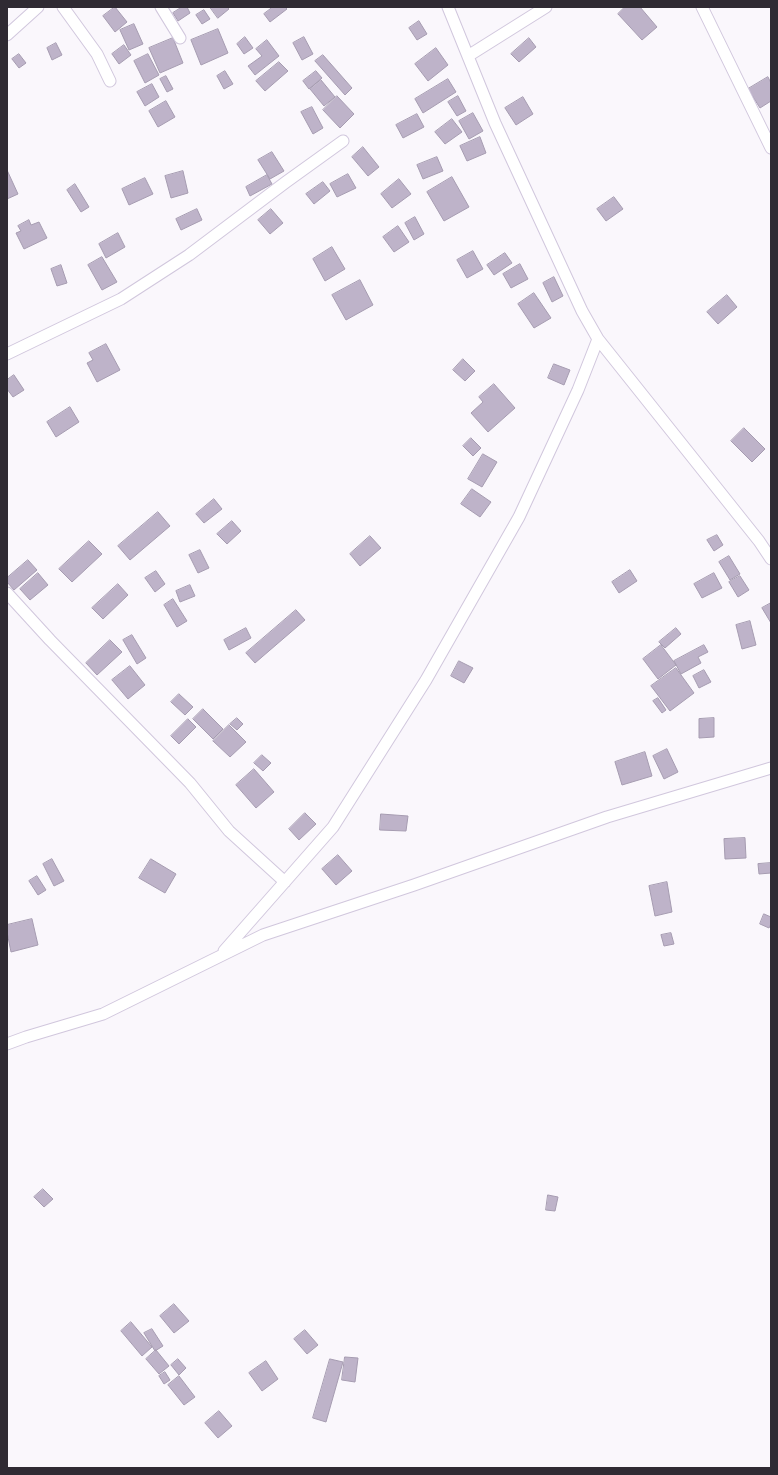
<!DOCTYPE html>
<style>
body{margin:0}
#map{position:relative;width:778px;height:1475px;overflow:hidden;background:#faf7fc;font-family:"Open Sans",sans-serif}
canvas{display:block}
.frame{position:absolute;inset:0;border:8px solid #2f2a33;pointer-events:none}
</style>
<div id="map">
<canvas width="778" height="1475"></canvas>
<div class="frame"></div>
</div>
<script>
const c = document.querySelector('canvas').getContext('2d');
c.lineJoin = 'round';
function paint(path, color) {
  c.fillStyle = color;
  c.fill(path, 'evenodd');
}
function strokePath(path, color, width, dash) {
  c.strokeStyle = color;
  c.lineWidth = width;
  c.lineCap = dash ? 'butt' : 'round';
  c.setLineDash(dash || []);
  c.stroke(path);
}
const building = new Path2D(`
 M115 7 127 22 115 32 103 16Z
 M182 7H187L190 13 178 21 173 13Z
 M210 7H227L229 9 218 18Z
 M273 7H285L287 9 270 22 264 14Z
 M625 7H640L657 27 642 40 618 14Z
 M204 10 210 19 202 24 196 15Z
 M419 21 427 34 417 40 409 28Z
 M134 24 143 44 129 50 120 30Z
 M218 29 228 53 201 65 191 40Z
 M245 37 253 48 244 54 237 44Z
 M304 37 313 54 302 60 293 43Z
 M173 38 183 63 160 73 149 48Z
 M529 38 536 47 519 62 511 54Z
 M267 40 279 56 255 75 248 66 262 56 256 49Z
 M56 43 62 55 52 60 47 48Z
 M124 45 131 55 119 64 112 54Z
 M436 48 448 65 428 81 415 64Z
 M19 54 26 63 19 68 12 59Z
 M148 54 159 75 145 83 134 61Z
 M323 55 352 88 345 95 315 61Z
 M279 62 288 71 265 91 256 81Z
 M225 71 233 84 224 89 217 76Z
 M316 71 322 78 309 89 303 81Z
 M166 76 173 89 167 92 160 79Z
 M768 77 771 83V101L760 108 748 89Z
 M448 79 456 92 423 113 415 99Z
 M321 80 335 97 324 106 310 89Z
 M152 84 159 97 145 106 137 92Z
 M337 96 354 114 340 128 323 110Z
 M458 96 466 111 457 116 448 102Z
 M523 97 533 114 516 125 505 108Z
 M166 101 175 117 158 127 149 111Z
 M312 107 323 128 313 134 301 112Z
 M473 113 483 131 469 139 459 121Z
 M417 114 424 127 403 138 396 125Z
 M452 119 462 132 445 144 435 132Z
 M480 137 486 153 467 161 460 146Z
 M363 147 379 167 368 176 352 157Z
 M272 152 284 171 270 179 258 160Z
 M437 157 443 171 423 179 417 165Z
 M7 170 18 194 7 199Z
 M183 171 188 193 171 198 165 176Z
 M348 174 356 188 337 197 330 184Z
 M267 175 272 184 250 196 246 187Z
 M452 177 469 207 444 221 427 192Z
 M145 178 153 194 129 205 122 189Z
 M399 179 411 194 392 208 381 194Z
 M323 182 330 191 314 204 306 194Z
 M75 184 89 207 81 212 67 190Z
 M614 197 623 209 606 221 597 209Z
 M197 209 202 220 181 230 176 219Z
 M271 209 283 223 270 234 258 220Z
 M415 217 424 234 414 240 405 223Z
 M29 220 31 225 39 222 47 238 24 249 16 233 21 231 18 226Z
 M398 226 409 242 394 252 383 237Z
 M118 233 125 247 106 258 99 244Z
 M332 247 345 269 325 281 313 259Z
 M473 251 483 269 467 278 457 260Z
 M505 253 512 263 494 275 487 265Z
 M102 257 117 282 102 290 88 265Z
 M520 264 528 279 511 288 503 274Z
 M61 265 67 283 57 286 51 269Z
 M554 277 563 296 552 302 543 283Z
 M360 280 373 305 346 320 332 295Z
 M534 293 551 318 534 328 518 304Z
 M727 295 737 307 718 324 707 312Z
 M106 344 120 370 97 382 87 363 93 360 89 353Z
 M463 359 475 371 465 381 453 370Z
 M554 364 570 370 564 385 548 378Z
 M14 375 24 390 13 397 7 389V380Z
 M494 384 515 408 488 432 471 413 483 402 479 397Z
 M70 407 79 422 56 437 47 422Z
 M744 428 765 449 752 462 731 441Z
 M471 438 481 448 473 456 463 446Z
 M483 454 497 462 482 487 468 479Z
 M472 489 491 502 480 517 461 504Z
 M214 499 222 509 204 523 196 514Z
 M158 512 170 526 130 560 118 546Z
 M232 521 241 531 227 544 217 534Z
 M717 535 723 545 714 551 707 540Z
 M370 536 381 548 360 566 350 554Z
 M89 541 102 554 72 582 59 569Z
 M200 550 209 568 198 573 189 555Z
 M729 556 740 574 730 580 719 562Z
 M28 560 37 570 14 590 7 582V578Z
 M630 570 637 581 619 593 612 582Z
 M156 571 165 584 155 592 145 578Z
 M38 573 48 585 30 600 20 589Z
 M714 573 722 588 702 598 694 584Z
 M740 576 749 590 738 597 729 582Z
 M118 584 128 595 103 619 92 608Z
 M190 585 195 596 180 602 176 591Z
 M173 599 187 621 177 627 164 605Z
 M771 603V623L762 608Z
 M296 610 305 620 255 663 246 653Z
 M750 621 756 645 742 649 736 625Z
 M246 628 251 638 229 650 224 640Z
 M676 628 681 634 665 648 659 642Z
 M132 635 146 658 137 664 123 640Z
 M110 640 122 652 97 675 86 663Z
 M661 645 676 665 658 679 643 659Z
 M704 645 708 652 698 657 701 663 681 674 674 661Z
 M459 661 473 668 464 683 451 676Z
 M130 666 145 685 128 699 112 680Z
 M676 668 694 693 670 711 651 686Z
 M704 670 711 682 699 688 693 676Z
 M179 694 193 707 185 715 171 702Z
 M658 698 666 710 662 713 653 701Z
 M203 709 223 729 213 739 193 719Z
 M237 718 243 724 237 730 230 724Z
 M714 718V737L699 738V719Z
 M188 719 196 727 179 744 171 736Z
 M229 725 246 742 230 757 213 741Z
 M667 749 678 772 664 779 653 756Z
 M645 752 652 776 622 785 615 762Z
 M262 755 271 763 263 771 254 763Z
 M254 769 274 792 256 808 236 785Z
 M305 813 316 824 299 840 289 829Z
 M381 814 408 816 406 831 380 830Z
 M745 838 746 858 725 859 724 839Z
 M338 855 352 871 336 885 322 869Z
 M52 859 64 881 54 886 43 864Z
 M151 859 176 874 165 893 139 878Z
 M771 863V873L759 874 758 864Z
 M37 876 46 890 38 895 29 881Z
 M667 882 672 912 655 916 649 886Z
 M764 914 771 917V924L769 928 760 924Z
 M32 919 38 945 11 952 7 932V925Z
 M671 933 674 944 664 946 661 935Z
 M43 1189 53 1199 44 1207 34 1197Z
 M548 1195 558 1197 555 1211 546 1210Z
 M174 1304 189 1321 174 1333 160 1316Z
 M131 1322 152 1347 142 1356 121 1331Z
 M152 1329 163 1346 155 1351 144 1333Z
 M305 1330 318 1345 307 1354 294 1339Z
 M156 1350 169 1366 159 1374 146 1359Z
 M345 1357 358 1358 355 1382 342 1380Z
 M178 1359 186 1368 179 1375 171 1365Z
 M330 1359 343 1362 326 1422 313 1418Z
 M266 1361 278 1379 262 1391 249 1373Z
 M165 1372 170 1380 164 1384 159 1376Z
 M179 1376 195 1397 184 1405 168 1385Z
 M219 1411 232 1426 218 1438 205 1423Z`);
const minor = new Path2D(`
 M63 7 97 54 110 81
 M161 7 180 38
 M448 7 495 123 582 311 598 339 759 541 771 559
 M702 7 771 148
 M7 35 38 7
 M468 56 546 7
 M7 354 121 299 189 255 286 182 343 141
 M7 593 50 640 190 783 229 831 285 882
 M224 951 333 827 426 680 519 517 578 390 598 339
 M7 1044 26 1037 103 1014 263 935 414 885 607 817 771 768`);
paint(building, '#beb3c9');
strokePath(building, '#a69cb1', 1);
strokePath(minor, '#d1c7dd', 13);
strokePath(minor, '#fff', 11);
</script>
